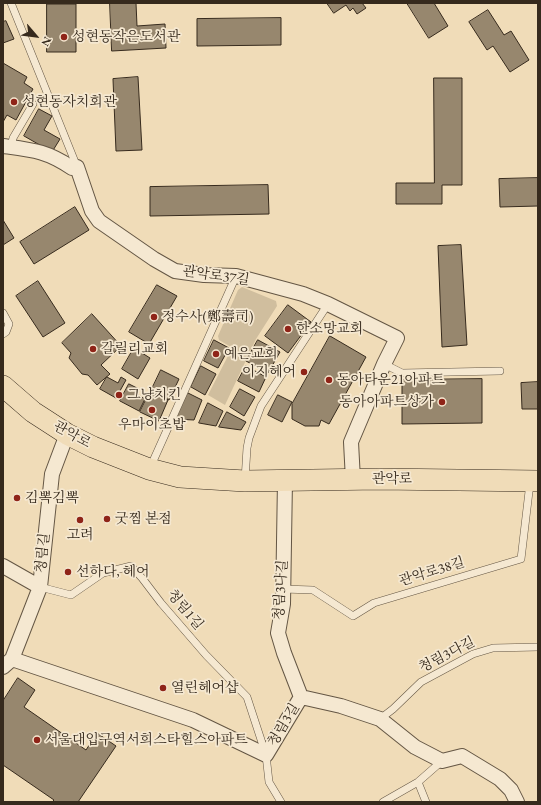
<!DOCTYPE html>
<meta charset="utf-8">
<style>
body{margin:0}
#map{position:relative;width:541px;height:805px;overflow:hidden;background:#f0dcb8;font-family:"EB Garamond",serif}
canvas{display:block}
.frame{position:absolute;inset:0;border:4px solid #362a1d;pointer-events:none}
.north{position:absolute;left:16px;top:16px;width:40px;height:40px;-webkit-text-stroke:3px #f5e8d1;paint-order:stroke;rotate:118deg;font-size:11px;font-weight:700;line-height:16px;text-align:center;color:#362a1d}
.north::after{content:'';display:block;margin:auto;width:14px;height:18px;background:#362a1d;clip-path:polygon(50% 0,100% 100%,50% 72%,0 100%)}
</style>
<div id="map">
<canvas width="541" height="805"></canvas>
<div class="frame"></div>
<div class="north">N</div>
</div>
<script>
const c = document.querySelector('canvas').getContext('2d');
c.lineJoin = 'round';
function paint(path, color) {
  c.fillStyle = color;
  c.fill(path, 'evenodd');
}
function strokePath(path, color, width, dash) {
  c.strokeStyle = color;
  c.lineWidth = width;
  c.lineCap = dash ? 'butt' : 'round';
  c.setLineDash(dash || []);
  c.stroke(path);
}
function label(font, color, halo, rows, align = 'center') {
  c.font = font + ' "EB Garamond","Noto Serif KR",serif';
  c.lineWidth = 3.5;
  c.setLineDash([]);
  c.textBaseline = 'middle';
  c.strokeStyle = halo;
  c.fillStyle = color;
  for (const [text, x, y, turn = 0] of rows) {
    c.save();
    c.translate(x, y);
    c.rotate((+turn || 0) * Math.PI / 180);
    c.textAlign = isNaN(turn) ? turn : align;
    if (halo) c.strokeText(text, 0, 0);
    c.fillText(text, 0, 0);
    c.restore();
  }
}
const green = new Path2D(`
 M242 287 276 301 277 306 256 339 225 405 208 395 231 350V347L219 340 218 336 238 290Z`);
const building = new Path2D(`
 M110 3H136L137 26 165 24 166 48 112 51Z
 M327 3H362L366 8 357 14 353 8 350 11 346 5 334 13Z
 M407 3H434L448 26 429 38Z
 M47 4H76V52H47Z
 M488 10 504 35 511 31 529 60 510 72 493 46 487 50 469 22Z
 M281 18V45L197 46V19Z
 M6 21 14 39 3 43V22Z
 M3 63 27 77 24 83 33 89 16 120 7 115 3 122Z
 M138 77 142 150 116 151 113 79Z
 M434 78H462V185H442V204H396V183H434Z
 M39 109 52 116 44 130 60 139 52 152 24 136Z
 M538 178V206L500 207 499 179Z
 M268 185 269 214 150 216V187Z
 M75 207 89 230 34 264 20 242Z
 M3 220 14 238 3 245Z
 M461 245 467 345 442 347 438 246Z
 M38 281 65 323 43 337 16 296Z
 M157 285 177 296 149 344 129 332Z
 M288 305 311 322 288 353 265 336Z
 M92 314 121 346 101 365 110 374 97 385 88 375 82 374 69 358 71 353 62 343Z
 M330 336 366 357 329 424 321 420 319 426H305L292 419V404Z
 M214 340 229 348 218 368 204 361Z
 M258 340 280 352 268 373 246 361Z
 M134 348 150 358 138 379 122 369Z
 M201 366 216 374 205 395 191 387Z
 M246 366 266 377 259 392 238 381Z
 M161 370 179 379 169 400 151 391Z
 M107 377 118 383 121 377 126 380 116 398 100 389Z
 M482 379V423L402 424V380Z
 M538 382V409H522L521 383Z
 M129 384 139 389 137 394 145 399 139 411 120 401Z
 M240 389 255 397 244 416 230 407Z
 M150 392 168 400 159 421 140 412Z
 M186 392 202 400 194 420 174 419Z
 M278 395 292 402 282 422 268 415Z
 M208 403 223 411 216 426 199 423Z
 M227 412 246 422 241 430 219 427Z
 M18 678 35 690 24 707 86 750 97 733 116 746 78 802H52L54 800 3 765V701Z`);
const lane = new Path2D(`
 M11 3 77 167
 M11 147 13 138 33 104
 M3 313 9 324 6 332 3 334
 M384 364 402 373 500 371
 M150 468 236 276
 M245 480 247 448 249 438 261 406 328 304
 M40 587 71 595 103 573 131 566 142 578 161 603 206 655 247 697 266 755 269 782 281 802
 M283 589 313 590 353 616 374 603 521 559 530 483
 M380 719 393 709 421 682 473 654 493 648 538 647
 M418 782 426 802
 M383 802 418 782 442 761`);
const street = new Path2D(`
 M3 146C33 150 47 151 72 168L77 167 92 211 99 221 154 259 175 271 204 275 236 276 303 294 328 304 397 338 384 364 351 442 353 480
 M285 480 283 604 278 633 284 653 301 697
 M3 566 40 587
 M12 659 193 720 266 755 301 697
 M3 667 12 659 40 587 52 474 67 434
 M301 697 341 706 380 719 415 747 442 761 462 756 500 779 511 790 517 802`);
const primary = new Path2D(`
 M3 386 33 412 67 434 93 447 149 469 180 477 245 481 379 479 538 481`);
const markers = [
 [64,37,4,"#8f2418"],
 [14,102,4,"#8f2418"],
 [154,317,4,"#8f2418"],
 [288,329,4,"#8f2418"],
 [93,349,4,"#8f2418"],
 [216,354,4,"#8f2418"],
 [304,372,4,"#8f2418"],
 [329,380,4,"#8f2418"],
 [119,395,4,"#8f2418"],
 [442,402,4,"#8f2418"],
 [152,410,4,"#8f2418"],
 [17,498,4,"#8f2418"],
 [107,519,4,"#8f2418"],
 [80,520,4,"#8f2418"],
 [68,572,4,"#8f2418"],
 [163,688,4,"#8f2418"],
 [37,740,4,"#8f2418"]
];
const poiNames = [
 ["성현동작은도서관",72,37],
 ["성현동자치회관",22,102],
 ["정수사(鄭壽司)",162,317],
 ["한소망교회",296,329],
 ["갈릴리교회",101,349],
 ["예은교회",224,354],
 ["이지헤어",296,372,"right"],
 ["동아타운21아파트",337,380],
 ["그냥치킨",127,395],
 ["동아아파트상가",434,402,"right"],
 ["우마이초밥",152,425,"center"],
 ["김뽁김뽁",25,498],
 ["굿찜 본점",115,519],
 ["고려",80,535,"center"],
 ["선하다, 헤어",76,572],
 ["열린헤어샵",171,688],
 ["서울대입구역서희스타힐스아파트",45,740]
];
const streetNames = [
 ["관악로37길",216,276,8],
 ["관악로",72,435,29],
 ["관악로",392,479],
 ["청림길",43,553,-84],
 ["관악로38길",432,572,-17],
 ["청림3나길",281,590,-86],
 ["청림1길",185,610,50],
 ["청림3다길",447,655,-27],
 ["청림3길",284,725,-59]
];
paint(green, '#d0be9e');
paint(building, '#97876e');
strokePath(building, '#362a1d', 1);
strokePath(lane, '#645644', 8);
strokePath(street, '#645644', 16);
strokePath(primary, '#362a1d', 22);
strokePath(lane, '#f5e8d1', 7);
strokePath(street, '#f5e8d1', 14);
strokePath(primary, '#f0dcb8', 21);
for (const [x, y, r, color] of markers) {
  const dot = new Path2D();
  dot.arc(x, y, r, 0, 2 * Math.PI);
  c.fillStyle = color;
  c.fill(dot);
  strokePath(dot, '#f5e8d1', 1.5);
}
label('14px', '#362a1d', '#f5e8d1', poiNames, 'left');
label('14px', '#362a1d', '#f5e8d1', streetNames);
</script>
